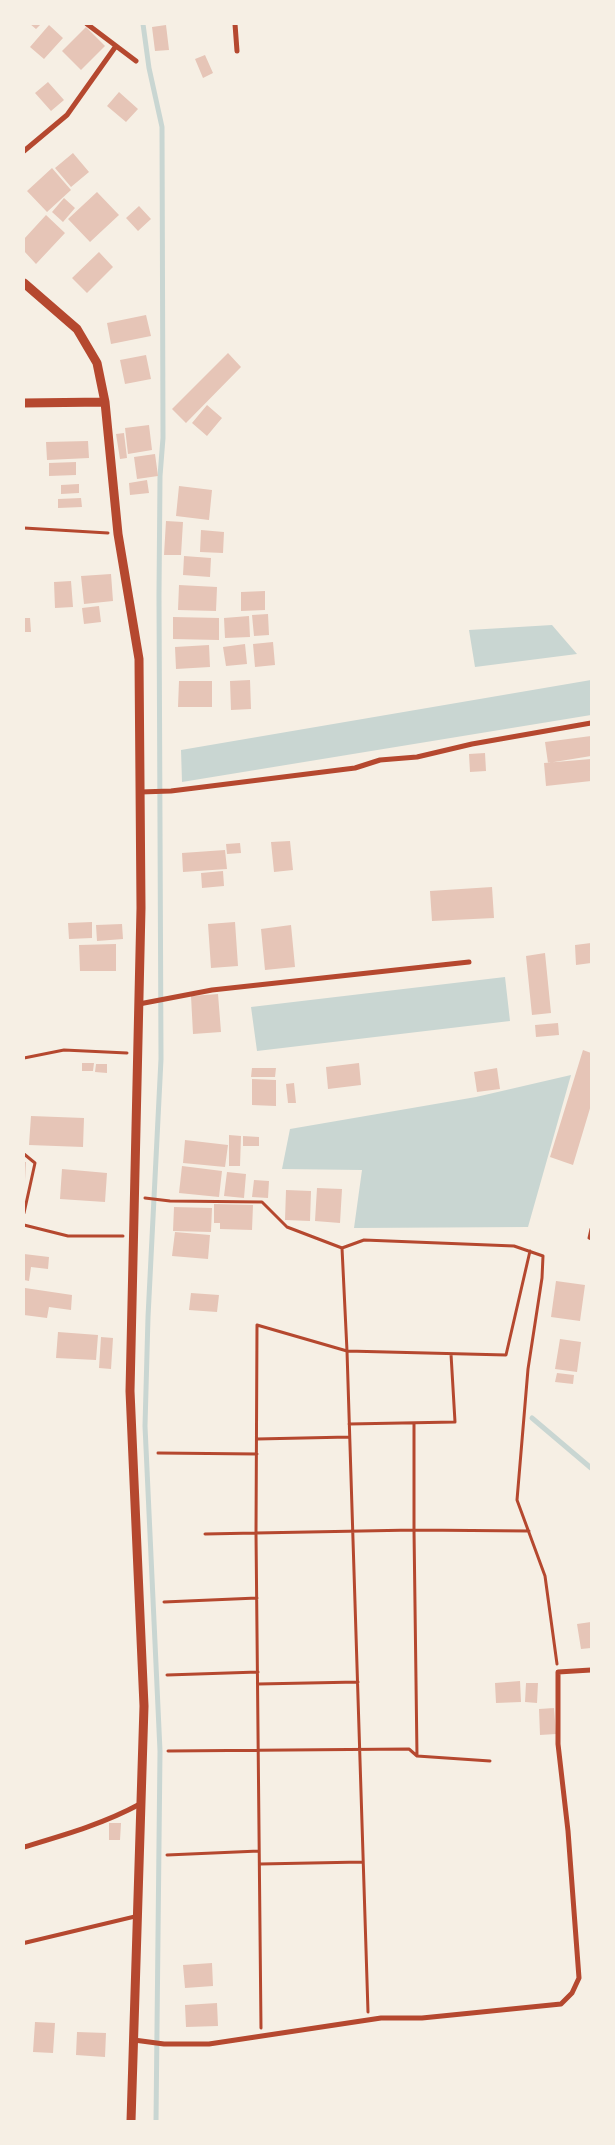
<!DOCTYPE html>
<style>
body{margin:0}
#map{position:relative;width:615px;height:2145px;overflow:hidden;background:#f6efe4;font-family:Cabin,sans-serif}
canvas{display:block}
.frame{position:absolute;inset:0;border:25px solid #f6efe4;pointer-events:none}
</style>
<div id="map">
<canvas width="615" height="2145"></canvas>
<div class="frame"></div>
</div>
<script>
const c = document.querySelector('canvas').getContext('2d');
c.lineJoin = 'round';
function paint(path, color) {
  c.fillStyle = color;
  c.fill(path, 'evenodd');
}
function strokePath(path, color, width, dash) {
  c.strokeStyle = color;
  c.lineWidth = width;
  c.lineCap = dash ? 'butt' : 'round';
  c.setLineDash(dash || []);
  c.stroke(path);
}
const water = new Path2D(`
 M552 625 577 654 475 667 469 630Z
 M591 680V715L182 782 181 750Z
 M505 977 510 1021 257 1051 251 1007Z
 M571 1075 528 1227 354 1228 362 1170 282 1169 290 1129 476 1097Z`);
const stream = new Path2D(`
 M143 24 149 68 162 127 163 438 160 476 159 595 161 1059 148 1317 145 1426 160 1751 156 2121
 M532 1418 591 1468`);
const building = new Path2D(`
 M30 24H41L36 29Z
 M49 25 63 38 44 59 30 47Z
 M166 25 169 50 155 51 152 27Z
 M86 27 105 46 81 70 62 51Z
 M205 55 213 73 203 78 195 59Z
 M48 82 64 100 51 111 35 93Z
 M119 92 138 109 126 122 107 106Z
 M73 153 89 172 71 187 55 168Z
 M52 168 71 190 47 212 27 191Z
 M97 192 119 215 90 242 68 219Z
 M64 198 75 208 63 222 52 212Z
 M139 206 151 219 138 231 126 218Z
 M46 215 65 233 36 264 24 251V239Z
 M99 252 113 267 87 293 72 278Z
 M146 315 151 336 111 344 107 323Z
 M228 353 241 367 186 423 172 409Z
 M146 355 151 379 125 384 120 360Z
 M207 405 222 418 207 436 192 423Z
 M149 425 152 450 128 454 125 428Z
 M124 433 127 458 120 459 116 434Z
 M88 441 89 458 47 460 46 442Z
 M155 454 158 476 137 479 134 457Z
 M76 462V475L49 476V463Z
 M147 480 149 493 130 495 129 483Z
 M79 484V493L61 494V485Z
 M179 486 212 490 209 520 176 516Z
 M81 498 82 507 58 508V499Z
 M166 521 183 522 181 555H164Z
 M201 530 224 532 223 553 200 552Z
 M184 556 211 558 210 577 183 575Z
 M111 574 113 601 84 604 81 576Z
 M71 581 73 607 55 608 54 582Z
 M179 585 217 587 216 611 178 610Z
 M265 591V610L241 611V592Z
 M99 606 101 622 84 624 82 608Z
 M268 614 269 635 254 636 252 615Z
 M249 616 250 637 225 638 224 618Z
 M173 617 219 618V640L173 639Z
 M24 618H30L31 632H24Z
 M273 642 275 665 255 667 253 644Z
 M245 644 247 664 226 666 223 647Z
 M209 645 210 667 176 669 175 647Z
 M250 680 251 709 231 710 230 681Z
 M179 681H212V707H178Z
 M591 736V756L548 763 545 742Z
 M485 753 486 771 470 772 469 754Z
 M591 759V781L546 786 544 763Z
 M290 841 293 870 274 872 271 842Z
 M240 843 241 853 227 854 226 844Z
 M225 850 227 869 183 872 182 853Z
 M223 871 224 886 202 888 201 873Z
 M492 887 494 918 432 921 430 891Z
 M92 922V938L69 939 68 923Z
 M235 922 238 966 211 968 208 924Z
 M122 924 123 939 97 941 96 925Z
 M291 925 295 967 265 970 261 929Z
 M591 943V963L576 965 575 945Z
 M116 944V971H80L79 945Z
 M545 953 551 1013 532 1015 526 956Z
 M218 994 221 1032 193 1034 191 996Z
 M558 1023 559 1035 536 1037 535 1025Z
 M583 1050 591 1053V1105L573 1165 550 1157Z
 M82 1063H94L93 1071H82Z
 M359 1063 361 1085 328 1089 326 1067Z
 M96 1064H107V1073L95 1072Z
 M252 1068H276L275 1077H251Z
 M497 1068 500 1089 477 1092 474 1072Z
 M252 1079 276 1080V1106L252 1105Z
 M294 1083 296 1103H288L286 1084Z
 M31 1116 84 1118 83 1147 29 1145Z
 M229 1135 241 1136 240 1166H229Z
 M243 1136 259 1137V1146H243Z
 M185 1140 228 1145 225 1167 183 1163Z
 M24 1162H26L25 1181H24Z
 M182 1166 222 1171 219 1197 179 1193Z
 M62 1169 107 1173 105 1202 60 1199Z
 M227 1172 246 1174 244 1198 224 1196Z
 M254 1180 269 1181 268 1198 252 1197Z
 M317 1188 342 1189 340 1223 315 1221Z
 M286 1190 311 1191 310 1221 285 1220Z
 M214 1204 253 1205 252 1230 220 1229V1223H214Z
 M174 1207 212 1208 211 1232 173 1231Z
 M175 1232 210 1235 208 1259 172 1256Z
 M24 1254 49 1257 48 1269 31 1267 29 1281 24 1280Z
 M556 1281 585 1285 580 1321 551 1317Z
 M25 1288 72 1295 71 1310 49 1307 47 1318 24 1315Z
 M191 1293 219 1295 217 1312 189 1310Z
 M58 1332 98 1335 96 1360 56 1358Z
 M101 1337 113 1338 111 1369 99 1368Z
 M560 1339 581 1342 577 1372 555 1369Z
 M557 1373 574 1375 573 1384 555 1382Z
 M591 1622V1648L581 1649 577 1624Z
 M520 1681 521 1702 496 1703 495 1683Z
 M526 1683H538L537 1703 525 1702Z
 M554 1708 556 1734 540 1735 539 1709Z
 M109 1823H121L120 1840H109Z
 M212 1963 213 1986 185 1988 183 1965Z
 M217 2003 218 2026 186 2027 185 2005Z
 M35 2022 55 2023 53 2053 33 2052Z
 M77 2032 106 2033 105 2057 76 2055Z`);
const path = new Path2D(`
 M24 528 108 533
 M24 1058 64 1050 127 1053
 M24 1154 35 1163 24 1213
 M145 1198 170 1201 262 1202 287 1227 342 1248 364 1240 514 1246 543 1256 542 1278 528 1369 517 1500 545 1576 557 1664
 M24 1225 68 1236H123
 M591 1229 589 1238 591 1239
 M342 1248 347 1351 257 1325 256 1533 414 1530V1423
 M349 1424 455 1422 451 1354
 M257 1439 349 1437
 M158 1453 257 1454
 M205 1534 256 1533 261 2028
 M164 1602 257 1598
 M167 1675 258 1672
 M258 1684 358 1682
 M168 1751 409 1749 417 1756 490 1761
 M417 1756 414 1530 529 1531
 M167 1855 259 1851
 M260 1864 362 1862
 M368 2012 347 1351 506 1355 530 1251`);
const service = new Path2D(`
 M24 1943 137 1916`);
const minor = new Path2D(`
 M87 24 136 61
 M235 24 237 51
 M24 151 67 115 116 46
 M140 792 171 791 355 768 380 760 417 757 472 744 591 723
 M139 1004 212 990 469 962
 M24 1847C64 1835 103 1824 140 1804
 M134 2040 164 2044H209L381 2018H422L561 2004 572 1993 579 1978 568 1831 558 1744V1672L591 1670`);
const tertiary = new Path2D(`
 M24 283 77 329 97 363 105 402 118 534 139 659 141 908 130 1391 144 1706 131 2121
 M24 403 105 402`);
paint(water, '#c9d6d2');
strokePath(stream, '#c9d6d2', 5);
paint(building, '#e6c5b7');
strokePath(path, '#b5482f', 3);
strokePath(service, '#b5482f', 4);
strokePath(minor, '#b5482f', 5);
strokePath(tertiary, '#b5482f', 9);
</script>
